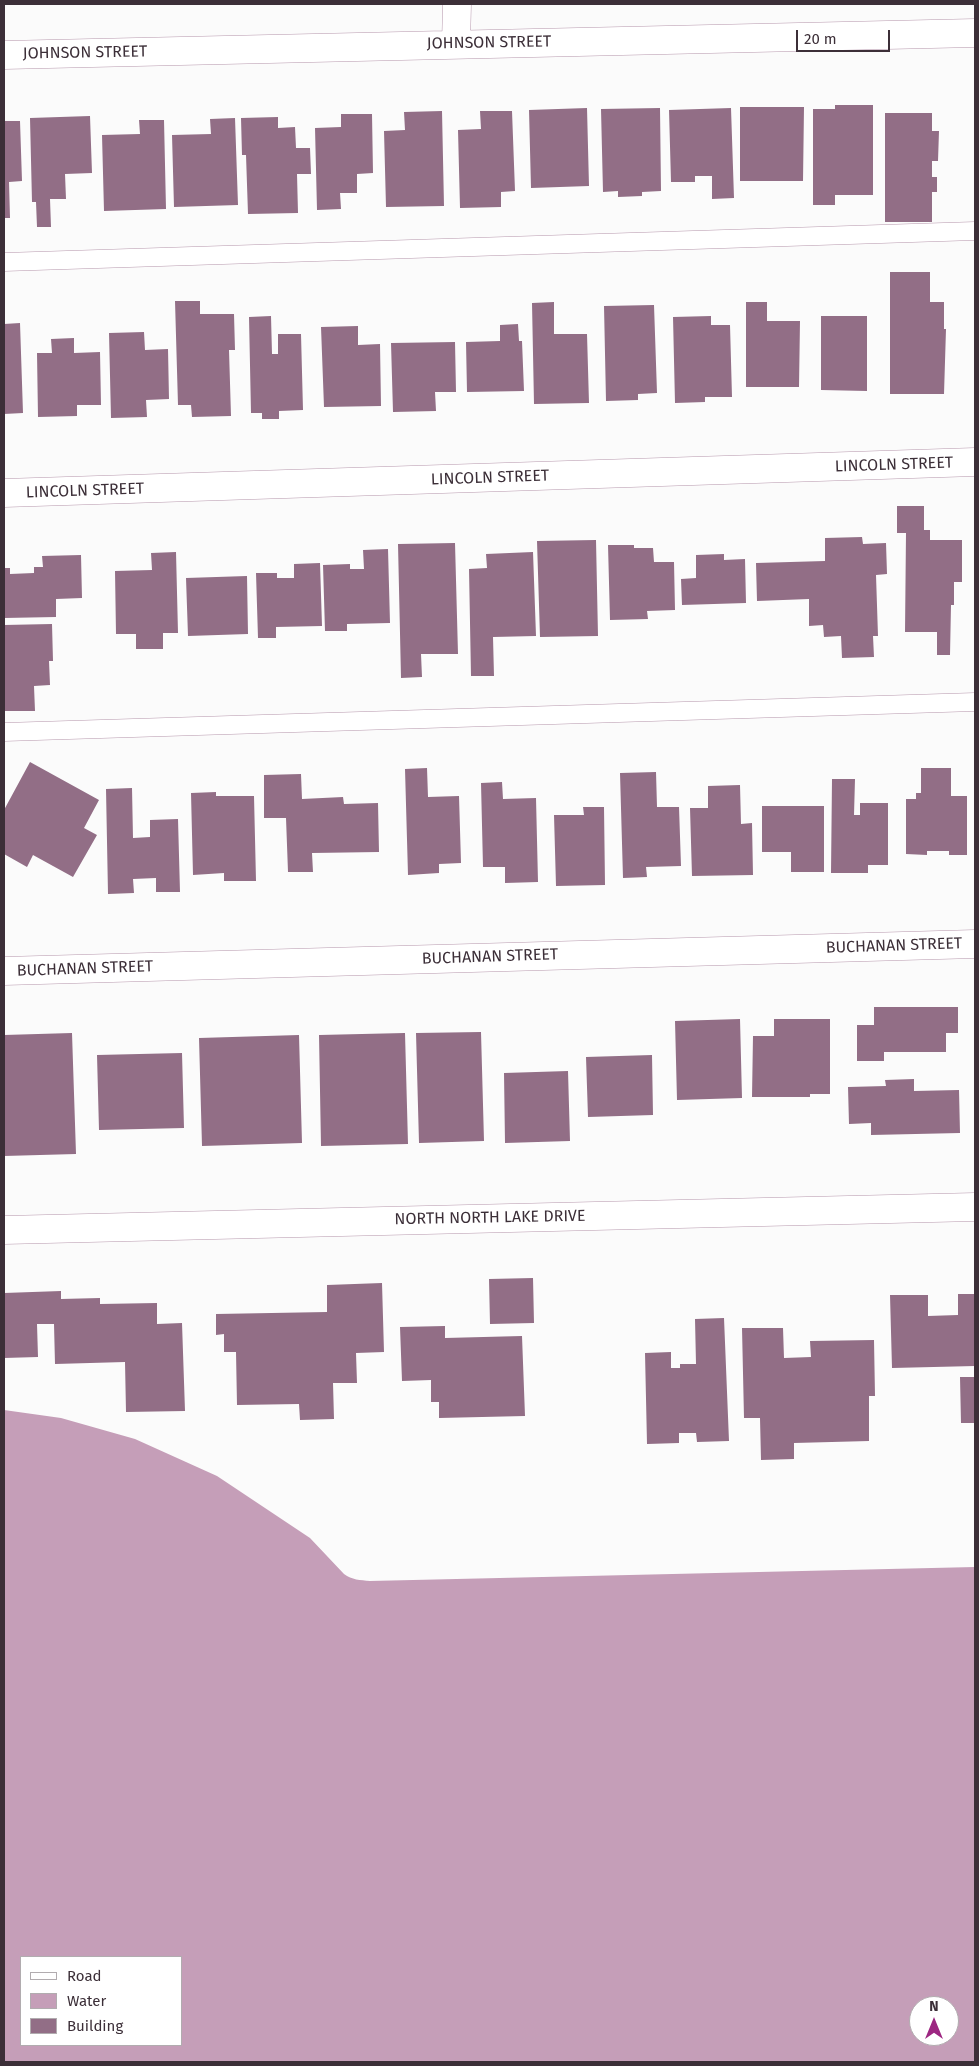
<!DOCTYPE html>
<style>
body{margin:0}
#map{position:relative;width:979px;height:2066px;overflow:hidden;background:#fbfbfb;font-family:"Fira Sans",sans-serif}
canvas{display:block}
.frame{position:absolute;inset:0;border:5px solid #3c2f38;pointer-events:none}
.legend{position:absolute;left:20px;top:1956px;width:162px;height:90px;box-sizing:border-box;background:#fff;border:1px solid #b1acaf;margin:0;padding:6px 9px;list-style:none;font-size:15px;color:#3c2f38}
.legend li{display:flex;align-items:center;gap:10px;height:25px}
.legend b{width:25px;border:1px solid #b1acaf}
.north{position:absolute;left:909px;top:1996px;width:50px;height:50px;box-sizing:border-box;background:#fff;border:1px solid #b1acaf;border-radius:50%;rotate:0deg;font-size:14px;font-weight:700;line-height:20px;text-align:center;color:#3c2f38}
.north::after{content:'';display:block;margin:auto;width:18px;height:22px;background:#9d2782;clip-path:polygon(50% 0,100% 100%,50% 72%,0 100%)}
.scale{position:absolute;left:796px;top:30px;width:94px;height:22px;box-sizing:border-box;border:2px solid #3c2f38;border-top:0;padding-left:6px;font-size:15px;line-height:18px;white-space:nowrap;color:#3c2f38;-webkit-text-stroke:4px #fff;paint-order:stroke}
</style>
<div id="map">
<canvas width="979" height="2066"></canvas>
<div class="frame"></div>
<ul class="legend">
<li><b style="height:6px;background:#fff"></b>Road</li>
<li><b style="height:14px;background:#c59eb8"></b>Water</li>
<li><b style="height:14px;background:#926e86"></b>Building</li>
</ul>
<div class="north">N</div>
<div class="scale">20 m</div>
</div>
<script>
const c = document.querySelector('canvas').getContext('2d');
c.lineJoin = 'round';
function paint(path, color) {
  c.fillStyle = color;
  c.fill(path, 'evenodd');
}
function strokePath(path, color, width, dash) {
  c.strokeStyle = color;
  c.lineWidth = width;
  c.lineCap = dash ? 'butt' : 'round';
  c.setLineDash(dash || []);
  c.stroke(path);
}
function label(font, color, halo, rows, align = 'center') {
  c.font = font + ' "Fira Sans",sans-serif';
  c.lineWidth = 5;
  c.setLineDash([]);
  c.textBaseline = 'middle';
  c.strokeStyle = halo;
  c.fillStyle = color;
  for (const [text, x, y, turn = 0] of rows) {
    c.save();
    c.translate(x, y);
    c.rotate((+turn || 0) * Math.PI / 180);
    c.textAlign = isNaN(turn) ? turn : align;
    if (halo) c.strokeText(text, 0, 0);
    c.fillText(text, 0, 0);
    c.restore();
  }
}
const water = new Path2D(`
 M4 1410 61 1418 135 1439 217 1476 310 1538 344 1574C352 1580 360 1580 370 1581L975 1567V2062H4ZM21 1957H181V2045H21ZM919 2006H949V2036H919Z`);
const building = new Path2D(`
 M835 105H873V195H835V205H813V109H835Z
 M740 107H804L803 181H740Z
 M587 108 589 186 531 188 529 110Z
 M660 108 661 191 642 192V196L618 197V191L603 192 601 109Z
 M731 108 734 198 712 199V176H695V182H671L669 110Z
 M442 111 444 206 386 207 384 131 405 130 404 112Z
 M480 111H512L515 191 501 192V207L460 208 458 130 481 129Z
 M885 113H932V131H939L938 161H932V177H937V192H932V222H885Z
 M341 114H372L373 173 357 174V193H340L341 209 317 210 315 128 341 127Z
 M90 116 92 173 65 174 66 199H50L51 227H37L36 202H32L30 118Z
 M278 117V128L295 127 296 148H310L311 174H297L298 213 248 214 246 155H242L241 118Z
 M235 118 238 205 174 207 172 135 211 134 210 119Z
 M139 120H164L166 209 104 211 102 135 140 134Z
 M4 121H20L22 181 9 182 10 218H4Z
 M890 272H930V302H944V329H946L944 394H890Z
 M175 301H200V314H234L235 350H229L231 416 192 417 191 405H178Z
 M554 302V334H587L589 403 534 404 532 303Z
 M746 302H767V321H800L799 387H746Z
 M654 305 657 393 638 394V400L606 401 604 306Z
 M271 316 272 354H278V334H301L303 410 279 411V419H262V413H251L249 317Z
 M711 316V325H730L732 397H705V402L675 403 673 317Z
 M821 316H867V391L821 390Z
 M20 323 23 413 4 414V324Z
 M518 324 519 341H522L524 391 467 392 466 342 500 341V325Z
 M358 326V345L380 344 381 406 324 407 321 327Z
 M144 332 145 350 168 349 169 399 146 400 147 417 111 418 109 333Z
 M74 338V353L100 352 101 405H77V416L38 417 37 353H52L51 339Z
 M455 342 456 392H435L436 411 393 412 391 343Z
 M897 506H924V530H930V540H962V582H954V605H951L950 655H937V632H905L906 533H897Z
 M862 537 863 544 886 543 887 574 876 575 878 636H873L874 657 842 658 841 636 824 637 823 625 809 626V599L757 601 756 563 825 561V538Z
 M596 540 598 636 540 637 537 541Z
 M455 543 458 654H421L422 677 401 678 398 544Z
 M608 545H634V548H653L654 562H674L675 610 647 611 648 619 610 620Z
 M388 549 390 623 347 624V631H325L323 565 350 564V569H364L363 550Z
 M176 552 178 633H163V649H136V634H116L115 571 152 570 151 553Z
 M533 552 536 636 493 637 494 676H471L469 569 487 568 486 554Z
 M724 554V560L745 559 746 603 682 605 681 579 696 578V555Z
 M81 555 82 598 56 599V617L4 618V568H10V574L34 573V567H43L42 556Z
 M320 563 322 626 276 627V638H258L256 573H277V578H294V564Z
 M247 576 248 634 188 636 186 578Z
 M52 624 53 661H49L50 685 34 686 35 711H4V625Z
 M30 762 99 800 84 828 97 835 73 877 33 855 27 867 4 854V810Z
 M427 768 428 797 459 796 461 863 439 864V873L408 875 405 769Z
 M921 768H951V796H967V855H949V851H927V855L906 854V799H916V793H921Z
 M656 772 657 807H679L681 866 646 867 647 877 623 878 620 773Z
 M301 774 302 799 343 797 344 804 378 803 379 852 312 853 313 872H288L286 818H264V775Z
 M832 779H855L854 815H860V803H888V865H868V873H831Z
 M502 782 503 799 536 798 538 882 505 883V867H483L481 783Z
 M740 785 741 824 752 823 753 875 692 876 690 808H708V786Z
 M132 788 133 838 150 837V820L178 819 180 892H156V878L133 879 134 893 108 894 106 789Z
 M216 792V796H254L256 881H224V873L193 875 191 793Z
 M762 806H824V872H791V852H762Z
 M583 807H604L605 885 556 886 554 815H584Z
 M874 1007H958V1033H946V1052H884V1061H857V1025H874Z
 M740 1019 742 1098 677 1100 675 1021Z
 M774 1019H830V1094H810V1097H752L753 1036H774Z
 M481 1032 484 1141 419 1143 416 1033Z
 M72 1033 76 1154 4 1156V1035Z
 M405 1033 408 1144 321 1146 319 1035Z
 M299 1035 302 1143 202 1146 199 1038Z
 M182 1053 184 1128 99 1130 97 1055Z
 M652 1055 653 1115 588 1117 586 1057Z
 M568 1071 570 1141 505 1143 504 1073Z
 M914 1079V1091L959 1090 960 1133 871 1135V1123L849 1124 848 1087 886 1086 885 1080Z
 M533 1278 534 1323 490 1324 489 1279Z
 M382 1283 384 1352 356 1353 357 1383H333L334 1419 300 1420 299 1404 237 1405 236 1352H224V1334L216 1335V1314L327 1312V1285Z
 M61 1291V1299L100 1298V1304L157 1303V1324L182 1323 185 1411 126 1412 125 1362 55 1364 54 1324H37L38 1357 4 1358V1293Z
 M958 1294H975V1366L892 1368 890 1295H928V1316L958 1315Z
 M724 1318 729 1441 697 1442 696 1433H679V1443L647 1444 645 1353 671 1352V1368H680V1364H696L695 1319Z
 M445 1326V1338L522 1336 525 1416 439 1418V1402H431V1380L402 1381 400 1327Z
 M742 1328H783L784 1358 811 1357 810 1341 874 1340 875 1396H869V1441L794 1443V1459L761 1460 760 1418H744Z
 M960 1377H975V1423H961Z`);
const lane = new Path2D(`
 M4 262 975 231
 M4 732 975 702`);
const street = new Path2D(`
 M456 44 457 4
 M4 55 975 33
 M4 493 975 462
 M4 971 975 944
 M4 1230 975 1207`);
const streetNames = [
 ["JOHNSON STREET",489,43,-1],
 ["JOHNSON STREET",85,53,-1],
 ["LINCOLN STREET",894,465,-2],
 ["LINCOLN STREET",490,478,-2],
 ["LINCOLN STREET",85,491,-2],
 ["BUCHANAN STREET",894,946,-2],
 ["BUCHANAN STREET",490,957,-2],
 ["BUCHANAN STREET",85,969,-2],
 ["NORTH NORTH LAKE DRIVE",490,1218,-1]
];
paint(water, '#c59eb8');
paint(building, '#926e86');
strokePath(lane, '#b798ad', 19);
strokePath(street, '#b798ad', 29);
strokePath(lane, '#fff', 18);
strokePath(street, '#fff', 28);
label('16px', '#3c2f38', '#fff', streetNames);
</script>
